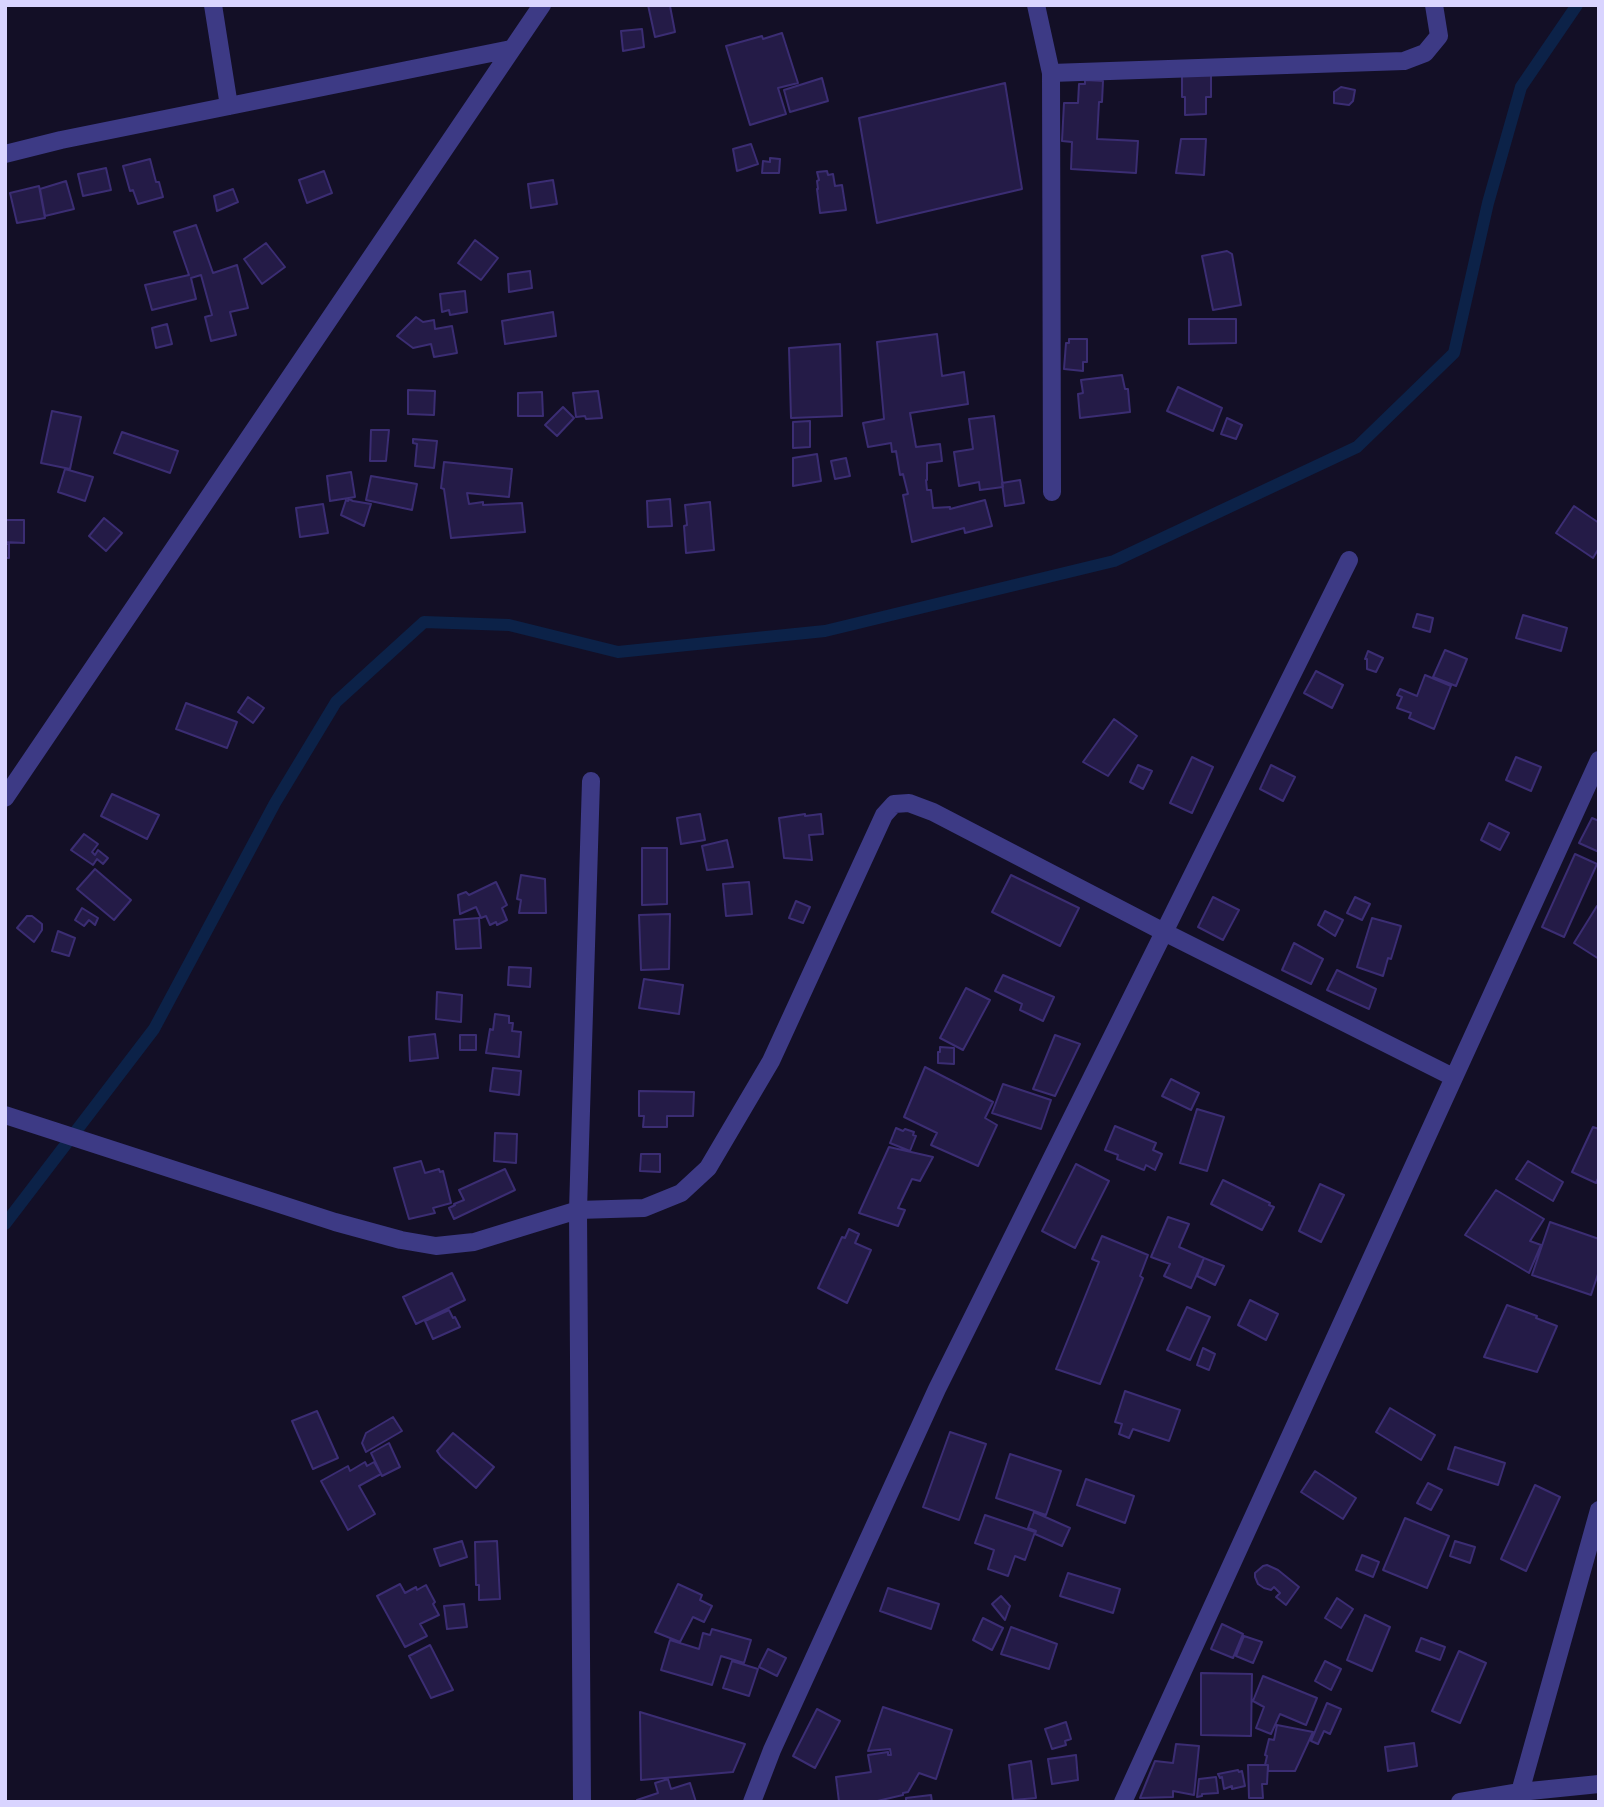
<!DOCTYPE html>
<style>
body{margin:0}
#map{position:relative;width:1604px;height:1807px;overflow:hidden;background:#130f26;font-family:"Archivo Narrow",sans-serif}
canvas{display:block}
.frame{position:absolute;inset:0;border:7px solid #d9d4ff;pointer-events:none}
</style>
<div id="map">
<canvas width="1604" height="1807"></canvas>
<div class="frame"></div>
</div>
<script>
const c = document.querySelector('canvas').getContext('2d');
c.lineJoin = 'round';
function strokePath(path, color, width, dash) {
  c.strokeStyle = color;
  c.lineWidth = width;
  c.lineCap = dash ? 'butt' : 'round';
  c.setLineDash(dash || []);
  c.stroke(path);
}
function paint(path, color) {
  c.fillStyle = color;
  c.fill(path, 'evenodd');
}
const stream = new Path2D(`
 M5 1224 154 1029 275 803 336 702 424 622 509 625 618 652 825 631 1114 561 1357 447 1454 353 1488 203 1521 87 1577 5`);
const building = new Path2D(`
 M648 5H675L670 6 675 32 655 37Z
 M642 29 644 47 623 51 621 31Z
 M782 33 798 83 778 88 786 114 750 125 726 46 762 36 763 39Z
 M1182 73H1211V97H1206V114L1185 115V97H1182Z
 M822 78 828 101 790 112 784 90Z
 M1085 80 1103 81 1102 102H1099L1097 139 1138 141 1136 173 1071 169 1072 142 1062 141 1064 103H1078L1079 84H1085Z
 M1005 83 1022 189 877 223 859 118Z
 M1341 87 1355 90 1353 101 1349 105 1334 103V92Z
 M1181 139H1206L1204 175 1176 173Z
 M751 144 758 164 737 171 733 149Z
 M770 158 780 159 779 173H762L763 161 770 162Z
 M150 159 156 182H159L163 197 138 204 133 190 130 191 123 166Z
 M106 168 111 190 83 196 78 174Z
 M324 171 332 193 307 203 299 180Z
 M827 171 828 175 833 174 835 186 842 185 846 210 820 213 817 189H818L817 181 819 180 817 172Z
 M553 180 557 204 531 208 528 184Z
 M66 181 74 209 45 216 40 189Z
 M39 186 45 218 17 223 10 193Z
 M233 189 238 202 217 211 214 196Z
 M196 225 213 273 237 265 248 308 230 312 236 335 211 341 205 317 212 315 201 275 191 278 196 299 152 310 145 285 189 275 174 232Z
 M475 240 498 258 481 280 458 263Z
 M266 243 285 267 262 284 244 259Z
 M1227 251 1232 254 1241 305 1213 310 1202 256Z
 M530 271 532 288 509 292 508 274Z
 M465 291 467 312 450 315 449 310 442 312 440 294Z
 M553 312 556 336 505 344 502 321Z
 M416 317 423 322 434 320 435 329 452 326 457 353 434 357 431 344 413 348 397 336Z
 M1189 319H1236V343L1189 344Z
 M167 324 172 344 156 348 152 328Z
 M937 334 942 376 964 372 968 404 910 413 916 447 940 444 942 461 927 463V480H926L927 490H931L933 508 950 507V509L985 500 992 526 965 533 964 528 912 542 903 495 908 494 903 474 900 475 896 451 892 452 891 443 868 447 863 423 884 419 877 342Z
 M1069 339H1087V362H1083V371L1064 369 1066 343H1069Z
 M840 344 842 416 791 418 789 348Z
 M1122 375 1125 389H1128L1130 412 1080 418 1078 394 1083 393 1081 380Z
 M1178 387 1222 408 1213 431 1167 411Z
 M408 390 435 391 434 415 408 414Z
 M598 391 602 418 586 419 585 416 576 417 573 393Z
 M542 392 543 416H518V393Z
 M563 407 574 418 557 436 545 425Z
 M52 411 81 417 70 469 41 463Z
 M994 416 1003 487 980 490 979 482 959 486 954 452 973 449 969 419Z
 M1227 418 1242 425 1236 439 1221 434Z
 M810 421V447L793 448V422Z
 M371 430H389L386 461H370Z
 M122 432 178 451 170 473 114 453Z
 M413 439 437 441 434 468 415 466 417 444 413 443Z
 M817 454 821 481 793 486V458Z
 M846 458 850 476 835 479 831 461Z
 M444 462 512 469 509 497 467 493 469 504 483 502V505L522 503 525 532 451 538 444 489 441 488Z
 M65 469 93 477 85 501 58 492Z
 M351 472 355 497 330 501 327 476Z
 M371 476 417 484 412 510 366 500Z
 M1020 480 1024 503 1005 506 1002 483Z
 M349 499 353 501 371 504 364 526 341 515 346 500 348 501Z
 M670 499 672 526 648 527 647 501Z
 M710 502 714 550 686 553 684 526 687 525 685 505Z
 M323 504 328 533 300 537 296 508Z
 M1574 506 1599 523V548L1593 558 1556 533Z
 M104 518 122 533 106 551 89 536Z
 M5 520H24V543L5 542Z
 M5 544H9V558H5Z
 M1417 614 1433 618 1430 632 1413 627Z
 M1523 615 1567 628 1561 651 1516 638Z
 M1445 650 1467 659 1456 686 1433 677Z
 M1368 651 1383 658 1376 672 1367 669V659H1365Z
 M1316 671 1343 685 1332 708 1304 693Z
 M1425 675 1451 686 1434 729 1409 718 1411 713 1397 708 1402 697 1397 695 1400 689 1417 696Z
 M248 697 264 708 253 723 238 712Z
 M186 703 237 722 227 748 176 729Z
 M1114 719 1137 736 1108 776 1083 762Z
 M1192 757 1213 767 1192 813 1170 803Z
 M1516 757 1541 767 1531 791 1506 780Z
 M1138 765 1152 771 1143 789 1130 782Z
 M1271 765 1295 777 1283 801 1260 789Z
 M112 794 159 815 147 839 101 816Z
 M700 814 705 840 681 844 677 818Z
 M805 814V816L821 814 823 834 809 835 812 860 784 858 779 818Z
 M1592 818 1599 821V852L1579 843Z
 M1489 823 1509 833 1500 850 1481 840Z
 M84 834 98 844 92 852 95 855 98 850 108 858 103 864 97 859 93 865 71 850Z
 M727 840 733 867 707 870 702 846Z
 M642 848H667V904L642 905Z
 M1575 854 1597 864 1564 937 1542 927Z
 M95 869 131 900 114 920 77 889Z
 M521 875 545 879 546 913H519L521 900 517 899Z
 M1011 875 1079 908 1060 946 992 912Z
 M496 882 507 905 502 908 507 920 497 925 496 922 490 925 486 916 481 918 476 907 460 914 458 895 466 892 469 895Z
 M749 882 752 914 726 916 723 884Z
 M1213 897 1239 910 1223 940 1198 927Z
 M1355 897 1370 904 1362 920 1347 913Z
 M796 901 810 907 803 923 789 918Z
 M1597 906 1599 907V959L1574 943Z
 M82 908 98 918 95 925 89 920 84 926 75 920Z
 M1325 911 1343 920 1335 936 1318 925Z
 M670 914 669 969 641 970 639 915Z
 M27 916H32L42 924V930L34 942 17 928Z
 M479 918 481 948 456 949 454 920Z
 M1372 918 1401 926 1391 959 1388 958 1383 976 1357 967Z
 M58 931 75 938 69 956 52 951Z
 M1294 943 1323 959 1311 984 1282 970Z
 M509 967 531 968 530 987 508 985Z
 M1337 970 1376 989 1369 1009 1327 990Z
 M1003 975 1054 997 1043 1021 1020 1010 1022 1004 995 991Z
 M644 979 683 985 679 1014 639 1008Z
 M966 988 990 1000 963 1050 940 1038Z
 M437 992 462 995 461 1022 436 1019Z
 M495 1014 509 1016V1023H513L512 1031 521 1032 519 1057 486 1053 490 1029 493 1030Z
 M435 1034 438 1058 410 1061 409 1037Z
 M460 1035H476V1050H460Z
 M1055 1035 1080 1044 1055 1096 1033 1089Z
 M940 1047 954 1048V1064L938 1063V1052H940Z
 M925 1067 993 1102 985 1118 997 1125 978 1166 931 1145 937 1133 904 1117Z
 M493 1068 521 1071 519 1095 490 1091Z
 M1171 1079 1199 1093 1191 1110 1162 1096Z
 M1003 1084 1051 1100 1041 1129 992 1113Z
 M639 1091 694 1092 693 1116H667V1127H643L644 1116H639Z
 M1197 1109 1224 1117 1207 1171 1180 1163Z
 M1115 1126 1156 1143 1153 1150 1162 1154 1155 1170 1146 1165 1144 1170 1117 1159 1118 1155 1105 1150Z
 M1593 1127 1599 1129V1176L1596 1183 1572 1172Z
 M896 1128 903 1131 905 1129 914 1132 913 1135 916 1136 910 1151 890 1143Z
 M495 1133 517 1134 516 1163 494 1161Z
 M889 1147 933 1157 920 1181 912 1179 898 1208 905 1210 898 1226 859 1213Z
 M641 1154H660V1172L640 1171Z
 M421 1161 425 1173 439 1169 440 1172 443 1171 451 1203 433 1208 435 1213 409 1219 394 1168Z
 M1528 1161 1563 1182 1553 1201 1516 1179Z
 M1076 1164 1109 1181 1075 1248 1042 1231Z
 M505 1169 515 1190 454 1219 449 1208 455 1205 454 1204 464 1200 459 1190Z
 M1223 1180 1270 1203 1269 1205 1274 1207 1262 1230 1211 1204Z
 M1320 1184 1344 1195 1321 1242 1299 1231Z
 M1496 1190 1544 1219 1530 1241 1541 1245 1529 1273 1465 1235Z
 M1168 1217 1189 1224 1179 1247 1204 1258 1191 1288 1164 1276 1170 1264 1151 1257Z
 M1550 1222 1599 1239V1271L1591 1295 1532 1275Z
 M849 1229 859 1234 855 1243 871 1250 847 1303 818 1288 842 1237 845 1238Z
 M1102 1236 1148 1255 1140 1276 1143 1278 1100 1384 1056 1369 1099 1262 1092 1259Z
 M1204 1258 1224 1266 1215 1285 1197 1276Z
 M452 1273 465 1300 416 1324 403 1297Z
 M1250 1300 1278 1314 1266 1340 1238 1325Z
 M1507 1305 1537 1316 1536 1318 1557 1326 1537 1372 1484 1357Z
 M1187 1307 1210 1317 1190 1360 1167 1350Z
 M449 1310 453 1318 455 1317 460 1327 433 1339 425 1321Z
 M1203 1348 1215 1354 1209 1370 1197 1365Z
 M1125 1391 1180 1410 1169 1441 1133 1429 1129 1438 1119 1434 1122 1424 1115 1422Z
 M1390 1408 1435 1435 1421 1460 1376 1432Z
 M317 1411 338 1458 313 1469 292 1421Z
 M393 1417 402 1431 366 1452 362 1443 366 1433Z
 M950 1432 986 1444 959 1520 923 1507Z
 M453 1433 494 1467 476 1488 441 1457 437 1451Z
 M389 1443 400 1467 382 1476 371 1453Z
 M1455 1447 1505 1463 1498 1485 1448 1469Z
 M1010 1454 1061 1471 1046 1515 996 1498Z
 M365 1462 367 1466 374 1462 381 1474 359 1486 375 1514 348 1530 321 1481 348 1466 350 1471Z
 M1315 1471 1356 1498 1343 1519 1301 1492Z
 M1086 1479 1134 1496 1125 1523 1077 1505Z
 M1428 1483 1442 1490 1431 1510 1417 1503Z
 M1535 1485 1560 1497 1526 1571 1501 1559Z
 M1034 1512 1070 1528 1062 1546 1035 1534 1036 1531 1028 1528Z
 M985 1515 1035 1532 1025 1560 1015 1556 1008 1576 988 1569 994 1550 975 1543Z
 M1405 1518 1449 1536 1427 1588 1383 1570Z
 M462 1541 467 1557 440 1566 434 1549Z
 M497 1541 500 1599 479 1600V1585H476L475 1542Z
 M1455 1541 1475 1547 1470 1563 1450 1556Z
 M1362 1555 1379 1562 1373 1577 1356 1570Z
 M1267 1565 1278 1570 1299 1587 1286 1605 1276 1597 1280 1593 1274 1587 1271 1590 1264 1588 1258 1584 1255 1577V1573L1263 1566Z
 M1068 1573 1120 1589 1113 1613 1060 1596Z
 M400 1584 405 1593 416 1587 417 1590 426 1585 435 1602 433 1604 439 1615 420 1624 427 1636 405 1647 377 1596Z
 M678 1584 702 1595 700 1600 712 1606 704 1622 693 1617 680 1642 655 1632Z
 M888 1588 939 1604 931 1629 880 1611Z
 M1001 1596 1010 1606 1005 1620 992 1604Z
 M1337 1598 1353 1609 1341 1628 1325 1618Z
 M464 1604 467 1627 447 1629 444 1606Z
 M1365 1615 1390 1627 1372 1671 1347 1660Z
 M983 1618 1003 1628 992 1650 973 1640Z
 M1222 1624 1243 1634 1233 1658 1211 1649Z
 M1011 1627 1057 1644 1049 1669 1001 1654Z
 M712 1629 751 1640 744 1663 721 1656 712 1685 661 1670 670 1640 699 1649 703 1633 710 1635Z
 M1244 1636 1262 1642 1253 1663 1236 1656Z
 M1421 1638 1445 1647 1440 1660 1416 1651Z
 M430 1645 453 1690 431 1698 409 1656Z
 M768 1649 786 1658 777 1676 759 1667Z
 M1459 1651 1486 1663 1460 1723 1432 1711Z
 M732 1661 758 1669 749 1696 723 1688Z
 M1325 1661 1341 1669 1331 1690 1315 1681Z
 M1201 1673 1252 1674 1251 1736 1201 1735Z
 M1263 1676 1317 1698 1306 1725 1280 1714 1271 1734 1256 1728 1264 1707 1253 1701Z
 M1327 1703 1341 1709 1330 1734 1324 1731 1318 1744 1311 1741Z
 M883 1707 952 1730 936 1779 919 1773 908 1792 903 1793V1795L873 1802H839L836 1777 871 1772 868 1755 888 1752V1755H891L890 1749 868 1751Z
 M817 1709 840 1721 815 1768 793 1756Z
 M640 1712 745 1744 733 1772 641 1780Z
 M1066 1722 1071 1739 1065 1741 1066 1745 1052 1749 1045 1729Z
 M1277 1725 1313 1732 1295 1771H1268V1765H1265L1267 1756 1265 1755 1269 1739 1274 1740Z
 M1414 1743 1417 1766 1388 1771 1385 1747Z
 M1176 1744 1199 1746 1194 1795 1173 1791V1797L1140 1798 1155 1761 1173 1763Z
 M1076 1755 1078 1780 1052 1784 1048 1759Z
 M1031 1761 1036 1798 1013 1800 1009 1765Z
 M1248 1765H1268L1267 1784H1262L1263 1798H1249Z
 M1238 1770 1239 1772 1242 1771 1245 1786 1232 1789V1786L1224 1789 1222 1777 1220 1778 1218 1774Z
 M1216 1777 1218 1793 1202 1794V1796L1197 1797 1199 1779Z
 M668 1779 671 1789 690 1783 696 1802H637V1800L658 1793 655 1783Z
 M931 1795 932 1802H906V1798Z`);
const minor = new Path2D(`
 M213 5 229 106
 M1036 5 1051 73 1052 492
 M1051 73 1404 61 1425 53 1439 36 1434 5
 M5 154 61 140 511 49
 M5 798 542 5
 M5 1115 335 1222 401 1240 436 1246 474 1242 578 1210 644 1208 681 1193 708 1168 771 1061 884 815 894 804 909 803 933 812 1164 932 1453 1077
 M1520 1792 1599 1510
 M582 1802 578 1210 591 781
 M752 1802 772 1750 937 1389 1349 560
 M1123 1802 1599 760
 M1460 1802 1520 1792 1599 1784`);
strokePath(stream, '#0c2248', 12);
paint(building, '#241b47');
strokePath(building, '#3b2d73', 2);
strokePath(minor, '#3d3a85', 18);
</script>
